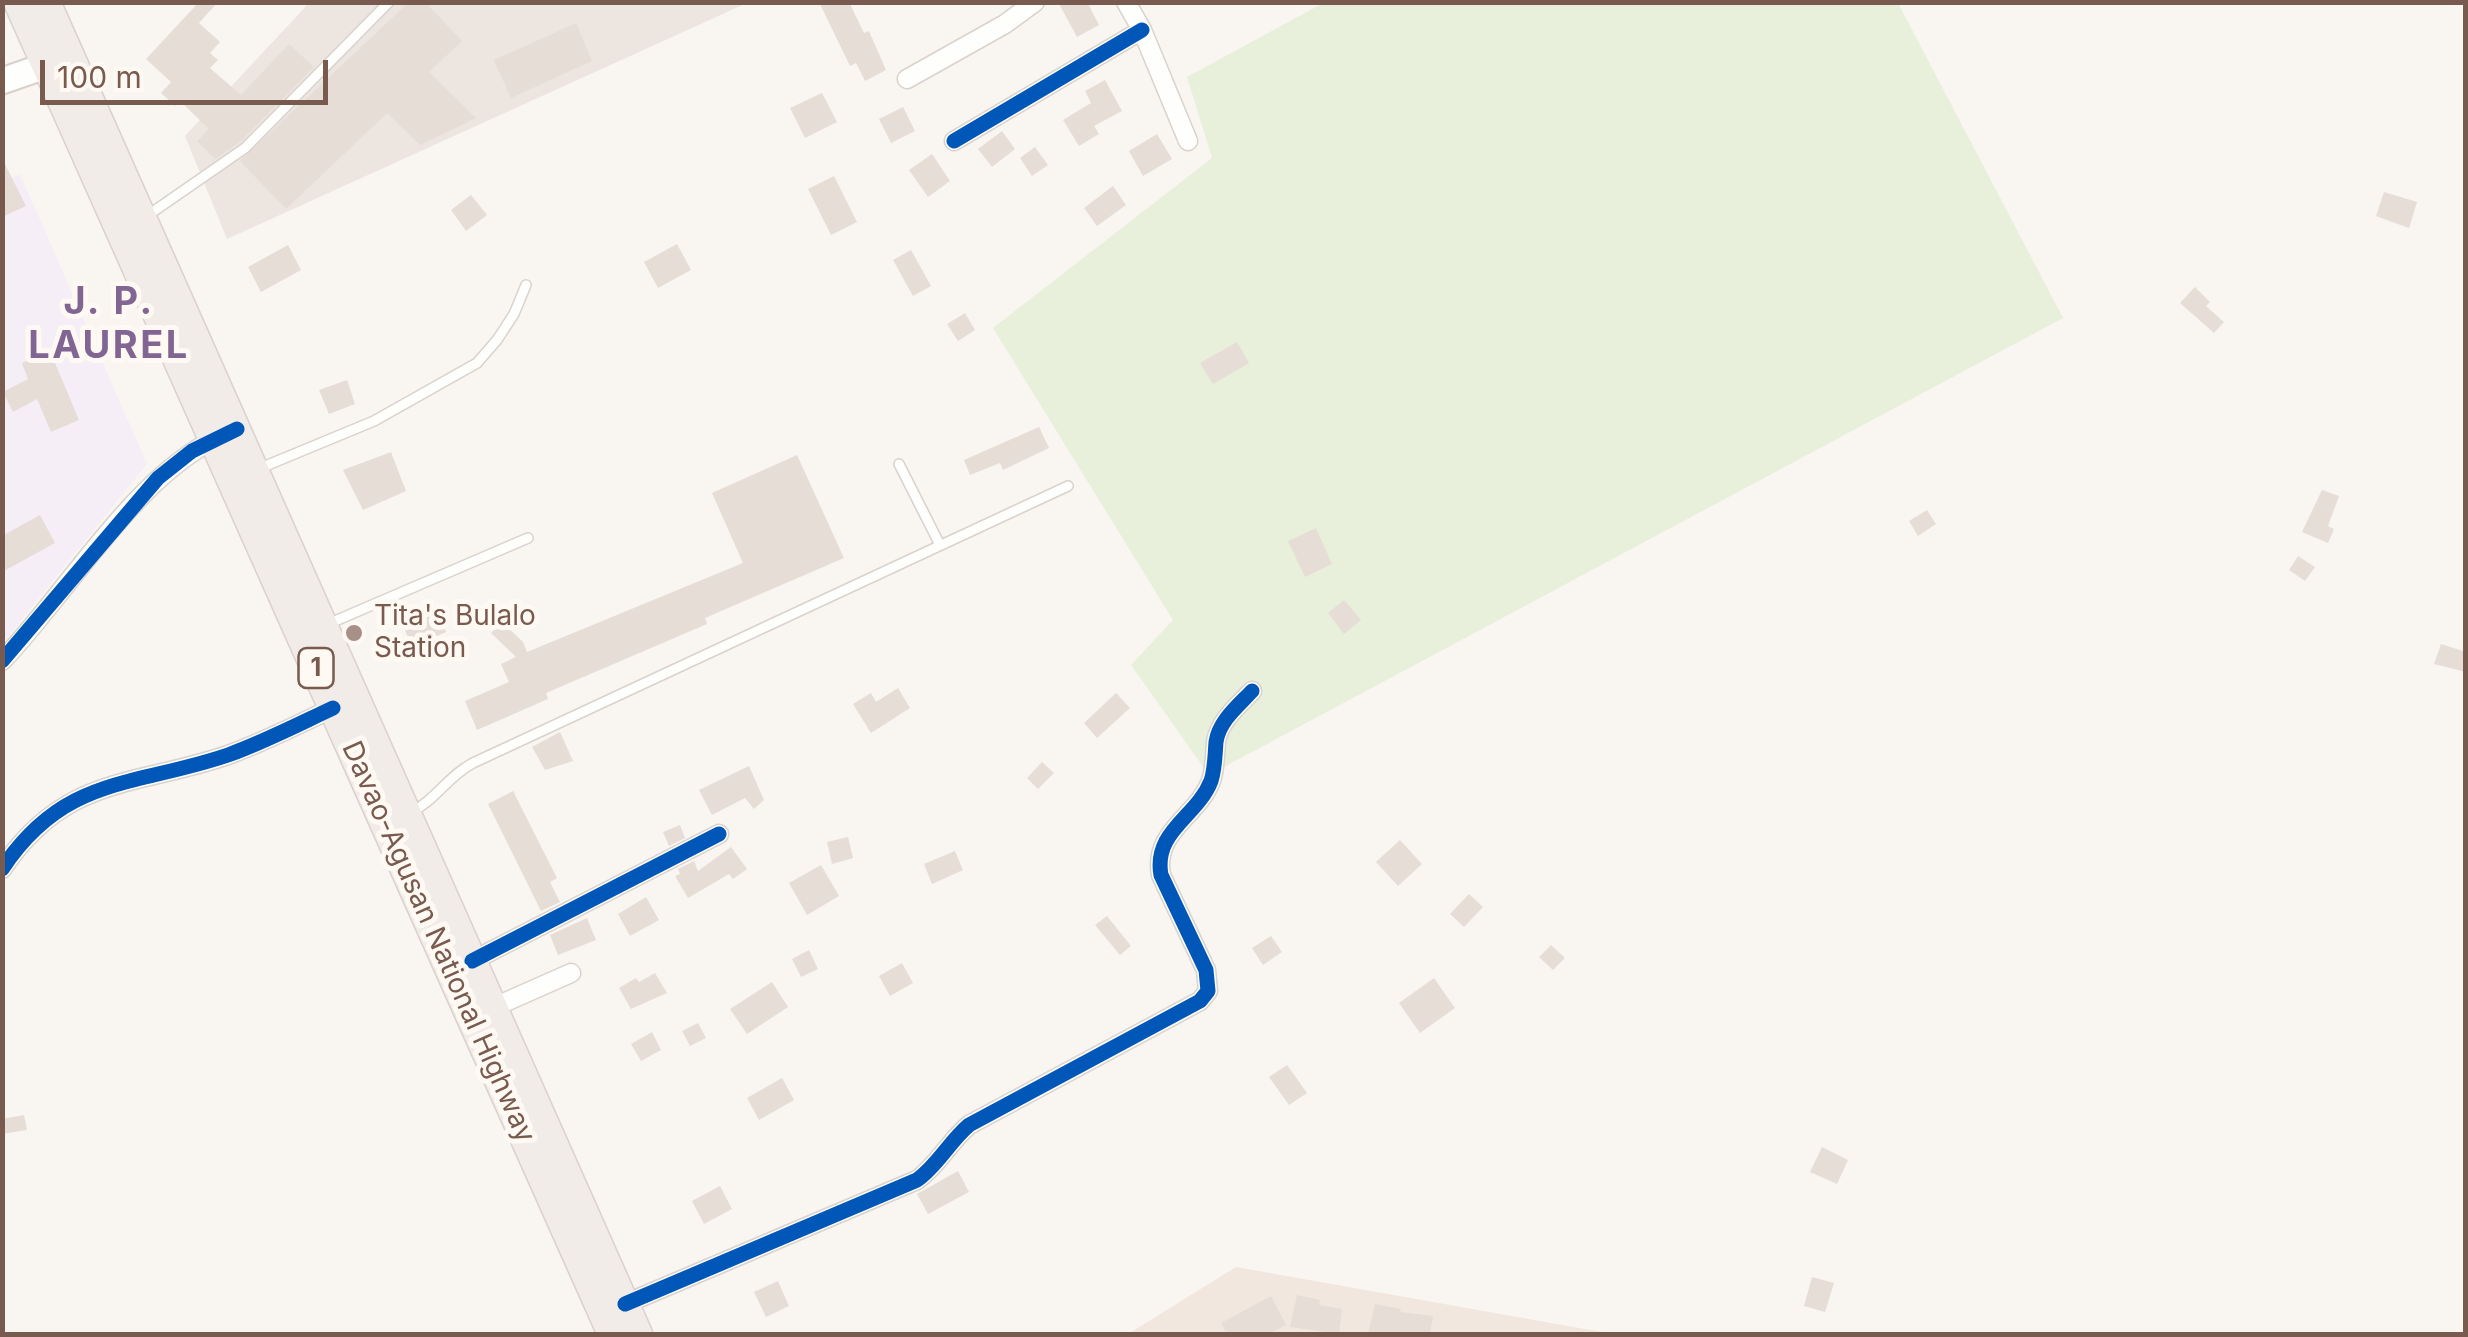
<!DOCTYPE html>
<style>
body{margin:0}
#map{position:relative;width:2468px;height:1337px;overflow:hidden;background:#f9f5f0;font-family:Inter,sans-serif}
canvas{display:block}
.frame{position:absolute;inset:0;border:5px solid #795a4e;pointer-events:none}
.scale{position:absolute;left:40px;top:60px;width:288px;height:45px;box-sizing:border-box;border:5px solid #795a4e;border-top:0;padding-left:12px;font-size:30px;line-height:35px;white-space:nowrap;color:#795a4e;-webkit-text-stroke:8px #fff9f3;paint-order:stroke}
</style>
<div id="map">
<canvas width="2468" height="1337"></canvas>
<div class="frame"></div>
<div class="scale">100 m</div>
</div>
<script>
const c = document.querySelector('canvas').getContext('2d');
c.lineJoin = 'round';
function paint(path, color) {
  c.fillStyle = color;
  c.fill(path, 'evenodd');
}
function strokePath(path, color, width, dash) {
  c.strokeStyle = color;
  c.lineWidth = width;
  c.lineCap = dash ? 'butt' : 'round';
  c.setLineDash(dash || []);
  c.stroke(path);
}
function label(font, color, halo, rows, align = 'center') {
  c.font = font + ' Inter,sans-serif';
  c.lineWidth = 10;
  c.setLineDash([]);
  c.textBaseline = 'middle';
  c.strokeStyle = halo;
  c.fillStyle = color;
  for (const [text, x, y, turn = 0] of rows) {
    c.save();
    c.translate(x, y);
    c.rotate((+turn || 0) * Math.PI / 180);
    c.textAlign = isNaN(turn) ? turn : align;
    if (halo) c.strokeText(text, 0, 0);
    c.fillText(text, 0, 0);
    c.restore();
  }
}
const residential = new Path2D(`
 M1236 1267 1613 1334H1128Z`);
const industrial = new Path2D(`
 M309 3H747L227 239 185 136Z`);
const education = new Path2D(`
 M20 174 147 464 3 643 2 183Z`);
const green = new Path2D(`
 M1325 2 1898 3 2063 318 1209 775 1131 665 1173 620 993 328 1212 158 1187 77Z`);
const building = new Path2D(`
 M199 2H218L199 23 220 42 210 53 218 60 210 68 241 95 289 44 314 67 240 142 215 159 197 141 209 129 180 101 175 106 161 93 171 82 146 59Z
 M409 2H425L462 41 429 72 476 118 420 145 387 113 286 209 240 161Z
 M819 2H849L864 33 869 31 886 70 865 81 856 63 850 66Z
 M1058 2H1087L1099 25 1077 37Z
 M576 23 592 61 511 98 494 60Z
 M1105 80 1122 111 1094 126 1099 134 1079 146 1063 120 1091 103 1085 91Z
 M822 93 837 122 805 138 790 108Z
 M903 107 915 131 891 143 879 119Z
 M1002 131 1015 149 992 167 978 149Z
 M1157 134 1172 159 1143 176 1129 151Z
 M1035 147 1048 165 1032 176 1020 158Z
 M932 154 950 181 928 197 909 170Z
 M2 158 26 206 2 217Z
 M834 176 857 222 831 235 808 189Z
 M1113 186 1126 205 1097 226 1084 208Z
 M2384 192 2417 202 2409 228 2376 216Z
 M471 195 487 215 466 231 451 210Z
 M677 244 691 270 658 288 644 262Z
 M288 245 301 270 261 292 248 267Z
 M911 250 931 286 913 296 893 260Z
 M2195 287 2210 302 2206 306 2224 322 2214 333 2180 303Z
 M965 313 975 330 958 341 947 324Z
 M1237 342 1249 363 1213 384 1200 363Z
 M50 351 79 420 51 432 37 399 13 412 3 392 28 379 22 363Z
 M347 380 355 404 329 414 319 390Z
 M1039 427 1049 448 1003 470 1000 463 970 475 964 460Z
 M391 452 406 491 363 510 343 470Z
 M797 455 844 558 705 618 707 624 546 693 548 699 477 730 465 701 509 682 501 664 516 657 491 633 502 622 523 642 527 652 743 563 712 493Z
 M2322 490 2339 496 2328 526 2334 529 2328 543 2302 532Z
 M1927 510 1936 524 1918 536 1909 521Z
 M40 515 55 543 2 572V536Z
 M1316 528 1332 564 1305 577 1288 541Z
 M2298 556 2315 567 2305 581 2289 570Z
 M1344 600 1361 620 1344 634 1328 613Z
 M434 603 446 632 412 647 400 618Z
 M2441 644 2466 652V672L2434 664Z
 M898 688 910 708 871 733 853 704 871 693 876 702Z
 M1116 693 1130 708 1097 738 1084 723Z
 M560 732 573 761 545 770 532 747Z
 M1042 762 1054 773 1038 789 1027 778Z
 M749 766 764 800 754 809 745 798 712 815 699 790Z
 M513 791 557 878 550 882 560 902 541 911 488 804Z
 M680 825 685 838 669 846 663 832Z
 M848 837 853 858 832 864 827 842Z
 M1400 840 1422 864 1398 886 1376 862Z
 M731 847 747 869 733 879 729 874 688 898 675 876 680 874 678 869 694 861 698 871Z
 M955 851 963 870 932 884 924 864Z
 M821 865 839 896 807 915 789 883Z
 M1469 894 1483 907 1464 927 1450 914Z
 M646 897 659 920 630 936 618 914Z
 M1107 916 1131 946 1120 955 1095 925Z
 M587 918 596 940 558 955 550 935Z
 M1271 936 1282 952 1263 965 1252 948Z
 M1551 945 1565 958 1553 970 1539 957Z
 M809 950 818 969 801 977 792 959Z
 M902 963 913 983 890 996 879 976Z
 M655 973 667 993 631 1009 619 988 636 978 639 982Z
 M1434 978 1455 1008 1420 1033 1399 1003Z
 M772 982 788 1007 747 1034 730 1009Z
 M698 1023 706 1038 690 1046 682 1031Z
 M652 1032 661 1050 641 1061 631 1044Z
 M1287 1065 1307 1093 1289 1105 1269 1077Z
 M782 1078 794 1100 759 1120 747 1098Z
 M24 1115 27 1130 2 1134V1119Z
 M1822 1147 1848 1160 1837 1184 1810 1172Z
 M958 1171 969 1192 928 1214 917 1194Z
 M720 1186 732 1209 704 1224 692 1201Z
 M1812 1277 1834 1283 1825 1312 1804 1306Z
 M778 1281 789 1306 766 1317 754 1292Z
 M1297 1295 1320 1300 1319 1305 1342 1309 1339 1334 1290 1327Z
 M1271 1296 1286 1325 1268 1334H1227L1221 1323Z
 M1375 1304 1401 1309 1400 1312 1433 1316 1430 1334H1368Z`);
const service = new Path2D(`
 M144 218 245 148 389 2
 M899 464 940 545
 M258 469 374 421 477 363 497 340 514 314 526 285
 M328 624 528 538
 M411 812C436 800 448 776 473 763L1068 486`);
const minor = new Path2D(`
 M1126 2 1142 30 1188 141
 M907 79 1005 24 1035 2
 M954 141 1142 30
 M2 661C68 592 134 477 219 437
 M2 869C65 775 134 787 228 755 264 742 299 724 333 708
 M472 961 719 834
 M492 1008 571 973
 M625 1304 917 1180C938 1165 949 1142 969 1125L1200 1001 1208 991 1206 970 1161 875C1153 831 1197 817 1211 781 1215 769 1215 755 1216 742 1219 721 1238 706 1252 691`);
const secondary = new Path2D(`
 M2 81 65 59`);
const trunk = new Path2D(`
 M18 2 612 1334
 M46 2 638 1334`);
const cycleway = new Path2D(`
 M954 141 1142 30
 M2 661 158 478 192 451 237 429
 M2 869C65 775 134 787 228 755 264 742 299 724 333 708
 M472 961 719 834
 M625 1304 917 1180C938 1165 949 1142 969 1125L1200 1001 1208 991 1206 970 1161 875C1153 831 1197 817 1211 781 1215 769 1215 755 1216 742 1219 721 1238 706 1252 691`);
const markers = [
 [354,633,10,"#a69087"]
];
const shields = [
 [316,668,35]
];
const shieldNames = [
 ["1",316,668]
];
const poiNames = [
 ["Tita's Bulalo",374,617],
 ["Station",374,649]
];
const streetNames = [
 ["Davao-Agusan National Highway",438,942,66]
];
const districtNames = [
 ["J. P.",109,303],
 ["LAUREL",109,347]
];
paint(residential, '#f1e7de');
paint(industrial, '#ede5e0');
paint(education, '#f5eef6');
paint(green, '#e8f0db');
paint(building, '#e6ddd7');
strokePath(service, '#d9d2cd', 12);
strokePath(minor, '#d9d2cd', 21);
strokePath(secondary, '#d9d0cc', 29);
strokePath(trunk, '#dad0cc', 31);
strokePath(service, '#fefefd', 9);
strokePath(minor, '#fefefd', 18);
strokePath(secondary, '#fefefd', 25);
strokePath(trunk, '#f2ece8', 28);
strokePath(cycleway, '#0057b8', 15);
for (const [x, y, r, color] of markers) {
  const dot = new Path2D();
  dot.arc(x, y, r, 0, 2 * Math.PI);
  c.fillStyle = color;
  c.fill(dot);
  strokePath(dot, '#fff9f3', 4);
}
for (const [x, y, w] of shields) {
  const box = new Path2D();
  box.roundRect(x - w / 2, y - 20, w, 40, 8);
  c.fillStyle = '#fff9f3';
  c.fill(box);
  strokePath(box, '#795a4e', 2.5);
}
label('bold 25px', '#795a4e', null, shieldNames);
label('28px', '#795a4e', '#fff9f3', poiNames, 'left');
label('28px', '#795a4e', '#fff9f3', streetNames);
c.letterSpacing = '2.5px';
label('bold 38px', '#816694', '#fff9f3', districtNames);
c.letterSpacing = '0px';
</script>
